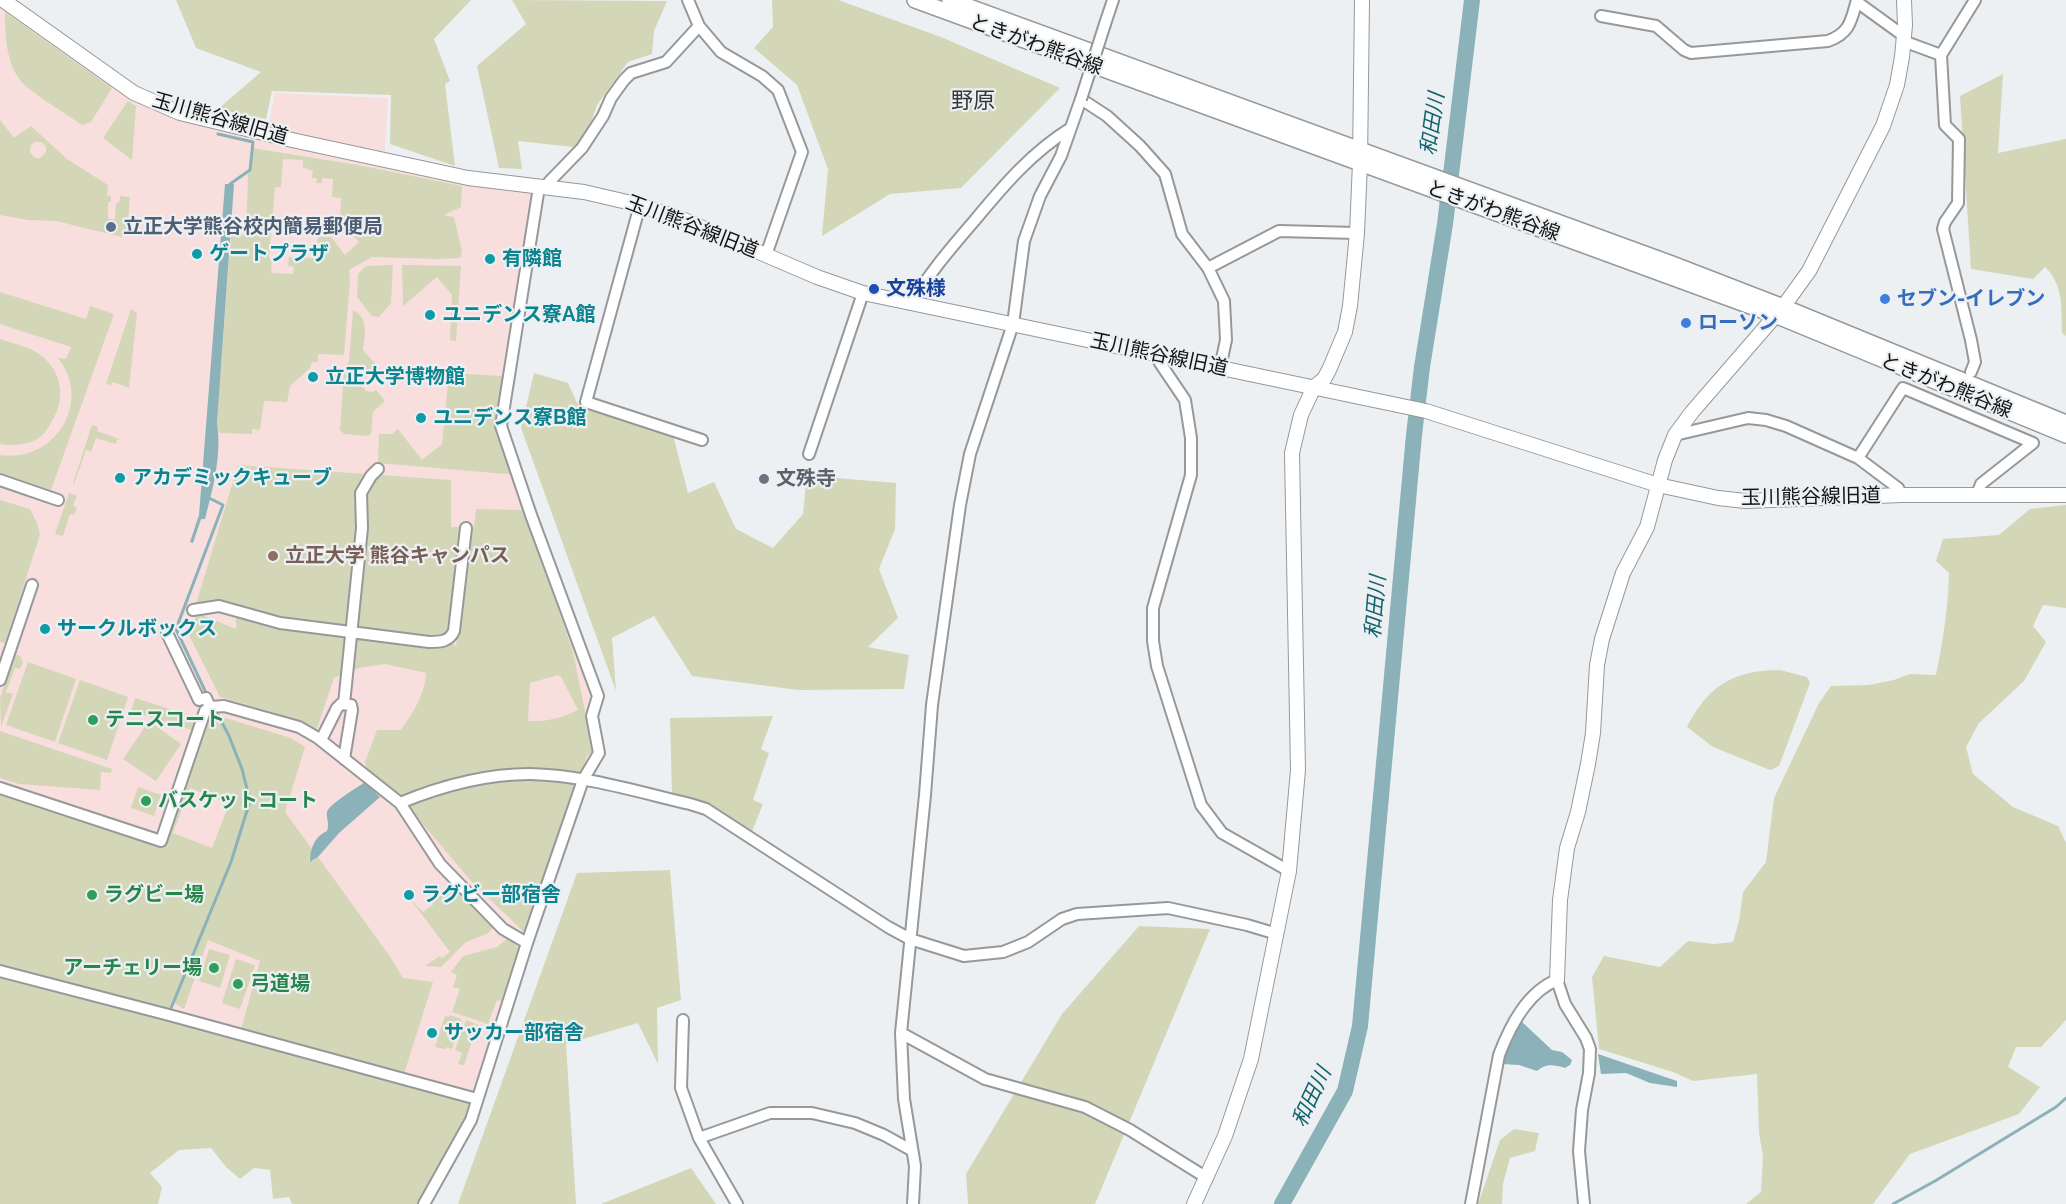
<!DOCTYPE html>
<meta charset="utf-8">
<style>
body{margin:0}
canvas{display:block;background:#edf0f2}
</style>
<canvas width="2066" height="1204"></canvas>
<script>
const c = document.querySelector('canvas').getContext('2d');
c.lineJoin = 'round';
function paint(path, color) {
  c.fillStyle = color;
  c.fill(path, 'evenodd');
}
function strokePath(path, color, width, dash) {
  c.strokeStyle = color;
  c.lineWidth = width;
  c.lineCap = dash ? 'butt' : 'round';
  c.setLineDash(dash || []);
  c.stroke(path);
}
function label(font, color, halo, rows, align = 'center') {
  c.font = font + ' Raleway,"Noto Sans JP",sans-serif';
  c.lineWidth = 4.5;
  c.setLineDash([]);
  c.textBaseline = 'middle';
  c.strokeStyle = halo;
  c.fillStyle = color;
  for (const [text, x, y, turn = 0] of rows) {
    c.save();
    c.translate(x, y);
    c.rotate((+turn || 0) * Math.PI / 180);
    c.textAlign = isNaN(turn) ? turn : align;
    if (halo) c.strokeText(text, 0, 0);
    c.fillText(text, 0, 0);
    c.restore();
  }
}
const education = new Path2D(`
 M0 4 113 85 266 138 275 93 388 98 384 161 543 185 503 427 599 710V742L474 1102 0 970Z`);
const green = new Path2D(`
 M176 0H471L434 39 450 81 445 84 455 166 390 144 391 95 272 91 266 119 218 109 261 72 196 48Z
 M512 0 667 1 654 31 652 54 628 62 597 105 582 148 518 141 522 169 499 168 477 66 526 24Z
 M772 0H838L941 37 1060 88 961 188 890 194 822 236 828 169 797 85 754 48 773 27Z
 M5 12 112 88 91 122 82 125C68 115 28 91 20 80 6 62 5 34 5 12Z
 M2003 74 1998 153 2066 139V336L2062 333C2061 308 2064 285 2045 267L2033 279 1971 269 1960 96Z
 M128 101 136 106 132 160 103 138Z
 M0 120 14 138 31 126 67 159 108 185 107 195 111 196V202H108V219H115L116 203H119L120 196 130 197 127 234 122 237 56 221 28 220 0 215ZM35 142H41L46 146V152L40 158H35L30 152 31 145Z
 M252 148 358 165 462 186 461 207 444 215 454 217 462 251 460 258 439 259 372 257 349 270 350 281 344 355 318 354V362H312L310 368 290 386 287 402 264 401 260 430 252 429V434L219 433 217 423 231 234 246 235 248 174ZM283 159 303 160V167L313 171 312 178H317L316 183H322V178L333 179 332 197 341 198 340 220 354 221 352 235 359 242 345 255 331 237 318 236 316 258 289 257 288 266 294 267 293 274 271 273 272 258H269L275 187H281Z
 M393 265 391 303 379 317 372 316 357 297 358 274 366 266Z
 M402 265 461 266 456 341 450 340 452 295 437 277 403 306Z
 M0 292 86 319 90 306 114 314 51 490 0 473V455C55 463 93 402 58 358L66 359 71 347 0 324Z
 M131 309 137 313 129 388 113 382 111 385 106 384Z
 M353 310C369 318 365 335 363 350L378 367 361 381 362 386 366 391 373 392 376 390 385 401 373 412 371 434 368 436 344 434 340 430 344 371 349 361Z
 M0 339C14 344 32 347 43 357 63 374 65 400 52 421 48 428 44 435 37 439 26 445 12 446 0 444Z
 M449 373 503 376 498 422 517 475 378 463 379 434H392L398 429 422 460 442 444Z
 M534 373 568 383 577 403 673 435 688 493 714 482 736 529 773 548 803 514 806 484 825 477 896 483 895 529 879 569 898 618 868 647 909 655 904 689 798 690 692 676 654 616 612 638 616 691 521 428Z
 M92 425 98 427 97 431 122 440 117 439 116 444 96 438 91 452 86 450 74 484 73 483Z
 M238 465 451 480V527H464L449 630 444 637 456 646 470 528 474 527 476 509 524 510 573 652 593 751 587 756 530 938 471 881 400 797 382 785 367 770 365 762 377 730H401C413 712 425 695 426 673L385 664 359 668 334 678 316 731 269 711 220 697 189 635 197 613 236 629V613L196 604ZM558 675 561 677 578 710C562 718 546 722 528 721L530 683Z
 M69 493 77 496 73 506 77 507 74 515 70 514 63 536 55 534Z
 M0 500 30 509 37 523 40 535 5 643 0 642Z
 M2066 505V608L2043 605 2033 626 2046 642 2024 681 1979 723 1966 747 1973 774 2013 807 2058 826 2066 843V1020L2041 1047H2016L2008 1067 2040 1087 2019 1114 1910 1154 1873 1204H1746L1761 1192 1763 1156 1759 1133 1757 1074 1693 1081 1673 1072 1599 1049 1592 977 1604 956 1660 967 1688 941 1714 944 1733 942 1739 921 1743 892 1766 862 1774 798 1819 703 1831 686 1869 685 1894 680 1910 674 1936 675C1943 641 1948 608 1949 573L1936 561 1943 539 1999 535 2030 509Z
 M15 654 20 656 23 662 20 669 15 668 6 692 13 694 1 727 0 698Z
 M28 662 76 679 55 742 6 725Z
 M1780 670 1807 677 1810 683 1779 766 1770 770 1713 747 1687 727C1708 686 1733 670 1780 670Z
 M80 680 128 697 107 760 58 743Z
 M135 698 195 717 197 721 162 826 160 825 192 730 131 711Z
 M209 713 291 738 305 747 285 812 312 849 309 860 313 861 318 857 391 958 403 978 433 982 403 1077 241 1029 260 961 208 940 184 1009 173 1002 169 1013 0 970V793L166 846ZM190 788 229 804 212 848 173 833Z
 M773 716 761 749 769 753 753 800 763 804 751 834 710 806 672 794 670 718Z
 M149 721 181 744 156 781 123 759Z
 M0 731 112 769 111 773 101 772 100 790 19 784 0 778Z
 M138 787 161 795 154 816 131 808Z
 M670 870 681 1000 657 1008 658 1064 638 1023 566 1044 576 1204H458L577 873Z
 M455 885 495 926 487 934 466 942 441 967 425 966 440 956 442 958 450 952 411 900 423 912 433 905 432 902Z
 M1139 926 1210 929 1095 1204H968L966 1174 1062 1014Z
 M508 938 520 949 501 1001 497 1000 488 1024 452 1012 460 989 453 987 457 975 451 972 463 956 497 947Z
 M209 949 230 955 220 988 199 981Z
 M236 959 255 965 240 1009 222 1003Z
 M0 974 342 1066 473 1104 468 1120 422 1204H292L289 1197 273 1199 270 1170 254 1168 240 1179 226 1167 211 1148 179 1150 150 1173 162 1187 158 1204H0Z
 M449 1015 462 1019 452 1049 447 1047 445 1049 435 1047 445 1016 449 1017Z
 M466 1020 481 1026 478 1035H474L464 1065 458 1064 462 1053 455 1050Z
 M1514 1129 1539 1133 1535 1151 1510 1158 1503 1184 1502 1204H1478L1500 1140Z
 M691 1168 716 1204H601Z`);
const water = new Path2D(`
 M225 184H234L217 423C222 455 213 488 205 519H201L193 543 190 542 199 515Z
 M365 782 380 797 339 833 318 857 310 862C310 849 314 837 327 831 330 823 326 819 327 812 328 805 358 787 365 782Z
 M1521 1021 1552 1050 1562 1052 1572 1060 1570 1065 1565 1068C1553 1065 1547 1063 1537 1071L1519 1065 1502 1064 1509 1044Z
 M1598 1054 1677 1081V1087L1650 1083 1626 1073 1601 1074Z`);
const stream = new Path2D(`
 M218 134 253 142 250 170 230 184V188
 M207 695 176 629 223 505 209 498
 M169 1013 231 862 250 801 242 769 229 736 215 709
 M1893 1204 1935 1181 2056 1107 2066 1098`);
const river = new Path2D(`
 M1282 1204 1345 1091 1360 1026 1414 435 1422 367 1445 224 1472 0`);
const minor = new Path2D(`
 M688 0 699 26 721 52 762 76 778 90 802 152 766 255
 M1857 2 1904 36
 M1601 16 1656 26 1684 50 1691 53 1828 41C1850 33 1851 21 1857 0
 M1105 24 1113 0
 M1903 41 1941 55
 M545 188 550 181 582 148 603 116 611 98 624 80 631 73 666 62 699 26
 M640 205 586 402 702 440
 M1208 268 1279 231 1357 233
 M911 304C929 273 952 247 975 220 1004 185 1032 152 1071 128
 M1157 354 1160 363 1185 400 1191 438V475L1153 608V641L1157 666 1201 805 1222 833 1289 871
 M1971 372 1975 362 1971 340 1943 229 1945 222 1958 203 1959 139 1945 125 1941 55 1975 0
 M1675 435 1748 418 1766 420 1786 426 1858 458 1898 488 1902 495
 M809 454 863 293
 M1858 458 1903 388 2033 443 1981 484 1977 494
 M0 480 58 500
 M193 610 219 606 280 623 429 642C440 642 449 642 454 631L466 528
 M167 633 199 700 206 698 210 707
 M0 680 32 585
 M344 704 362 528 361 493 371 476 378 469
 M321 740 337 708 341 704 351 705 352 710 344 759
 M0 788 161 841 205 711 210 707 224 706 299 727 318 738 400 803 440 864 503 929 527 943
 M400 803C441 786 486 774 530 774 584 775 638 792 690 804L706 809 888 927 910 939 964 956 1003 952 1028 942 1062 919 1077 914 1168 908 1247 925 1277 934
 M0 971 169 1015 477 1099
 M683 1020 681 1088 699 1138 737 1204
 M901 1033 985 1079 1085 1107 1130 1130 1207 1178
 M699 1138 770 1113H812L855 1123 884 1135 911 1150
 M424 1204 471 1120 527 943 583 780 599 753 592 716 598 696 531 515 501 426 539 187
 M913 1204 915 1166 904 1099 901 1033 925 795 932 705 960 505 970 454 1013 324 1024 241 1040 196 1061 156 1081 99 1107 116 1140 146 1165 174 1182 234 1208 268 1224 301 1226 340 1220 368
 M1471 1204 1499 1055C1510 1026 1527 992 1557 980L1565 1004 1586 1038 1590 1049 1589 1073 1582 1110 1579 1151 1584 1204`);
const tertiary = new Path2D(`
 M3 0 134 93 180 113 292 140 468 178 584 192 640 205 682 219 817 277 863 293 1426 411 1658 485 1718 498 1746 501 1902 495H2066
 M1557 980 1560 900 1567 848 1578 812 1588 764 1593 733 1597 665 1602 639 1623 573 1647 527 1665 460 1675 435 1692 412 1783 307 1809 271 1883 126 1897 85 1902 57 1905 25 1904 0
 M1194 1204 1225 1136 1251 1059 1289 871 1298 770 1292 453 1301 415 1314 387 1324 379 1329 370 1345 332 1350 306 1357 233 1360 163 1362 0`);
const secondary = new Path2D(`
 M915 0 1775 315 2066 435
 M950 0 1672 264 1783 307 2066 423`);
const minorBridge = new Path2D(`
 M1081 99 1105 24`);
const markers = [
 [111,227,6,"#5c6f8a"],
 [197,254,6,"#0f9aa8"],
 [490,259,6,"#0f9aa8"],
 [874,289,6,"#1a4fb4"],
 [1885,299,6,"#3f7fe0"],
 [430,315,6,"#0f9aa8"],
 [1686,323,6,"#3f7fe0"],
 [313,377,6,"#0f9aa8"],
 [421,418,6,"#0f9aa8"],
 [120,478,6,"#0f9aa8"],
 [764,479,6,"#6b7280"],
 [273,556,6,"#8d6e63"],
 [45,629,6,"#0f9aa8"],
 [93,720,6,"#2e9e5b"],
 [146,801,6,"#2e9e5b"],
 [92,895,6,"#2e9e5b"],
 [409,895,6,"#0f9aa8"],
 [214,968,6,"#2e9e5b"],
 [238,984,6,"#2e9e5b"],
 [432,1033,6,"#0f9aa8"]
];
const streetNames = [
 ["ときがわ熊谷線",1036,45,20],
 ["玉川熊谷線旧道",220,119,16],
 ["ときがわ熊谷線",1493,211,20],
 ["玉川熊谷線旧道",692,227,21],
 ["玉川熊谷線旧道",1159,355,12],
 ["ときがわ熊谷線",1946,386,22],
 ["玉川熊谷線旧道",1811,497,-1]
];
const serviceNames = [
 ["立正大学熊谷校内簡易郵便局",123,227]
];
const cultureNames = [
 ["ゲートプラザ",209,254],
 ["有隣館",502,259],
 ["ユニデンス寮A館",442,315],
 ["立正大学博物館",325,377],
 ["ユニデンス寮B館",433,418],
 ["アカデミックキューブ",132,478],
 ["サークルボックス",57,629],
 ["ラグビー部宿舎",421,895],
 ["サッカー部宿舎",444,1033]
];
const transitNames = [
 ["文殊様",886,289]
];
const shopNames = [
 ["セブン-イレブン",1897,299],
 ["ローソン",1698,323]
];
const worshipNames = [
 ["文殊寺",776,479]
];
const educationNames = [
 ["立正大学 熊谷キャンパス",285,556]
];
const leisureNames = [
 ["テニスコート",105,720],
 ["バスケットコート",158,801],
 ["ラグビー場",104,895],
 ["アーチェリー場",202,968,"right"],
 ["弓道場",250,984]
];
const waterNames = [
 ["和田川",1433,124,-82],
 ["和田川",1376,607,-85],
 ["和田川",1312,1097,-65]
];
const quarterNames = [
 ["野原",973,101]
];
paint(education, '#f9dede');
paint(green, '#d3d7b7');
paint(water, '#8ab2b8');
strokePath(stream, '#8ab2b8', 3);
strokePath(river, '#8ab2b8', 16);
strokePath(minor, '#96989a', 14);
strokePath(tertiary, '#96989a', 16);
strokePath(secondary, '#96989a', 18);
strokePath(minor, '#fff', 10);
strokePath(tertiary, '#fff', 14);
strokePath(secondary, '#fff', 15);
strokePath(minorBridge, '#96989a', 14, []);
strokePath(minorBridge, '#fff', 10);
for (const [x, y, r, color] of markers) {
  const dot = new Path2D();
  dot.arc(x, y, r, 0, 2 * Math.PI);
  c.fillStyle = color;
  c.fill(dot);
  strokePath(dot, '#edf0f2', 2);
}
label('20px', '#131414', '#edf0f2', streetNames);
label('bold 20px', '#4e5e75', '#edf0f2', serviceNames, 'left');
label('bold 20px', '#0d838f', '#edf0f2', cultureNames, 'left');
label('bold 20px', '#164399', '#edf0f2', transitNames, 'left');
label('bold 20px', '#366cbe', '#edf0f2', shopNames, 'left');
label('bold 20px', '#5b616d', '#edf0f2', worshipNames, 'left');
label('bold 20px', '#785e54', '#edf0f2', educationNames, 'left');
label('bold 20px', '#27864d', '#edf0f2', leisureNames, 'left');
label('italic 21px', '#12636e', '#edf0f2', waterNames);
label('22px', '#37393a', '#edf0f2', quarterNames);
</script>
